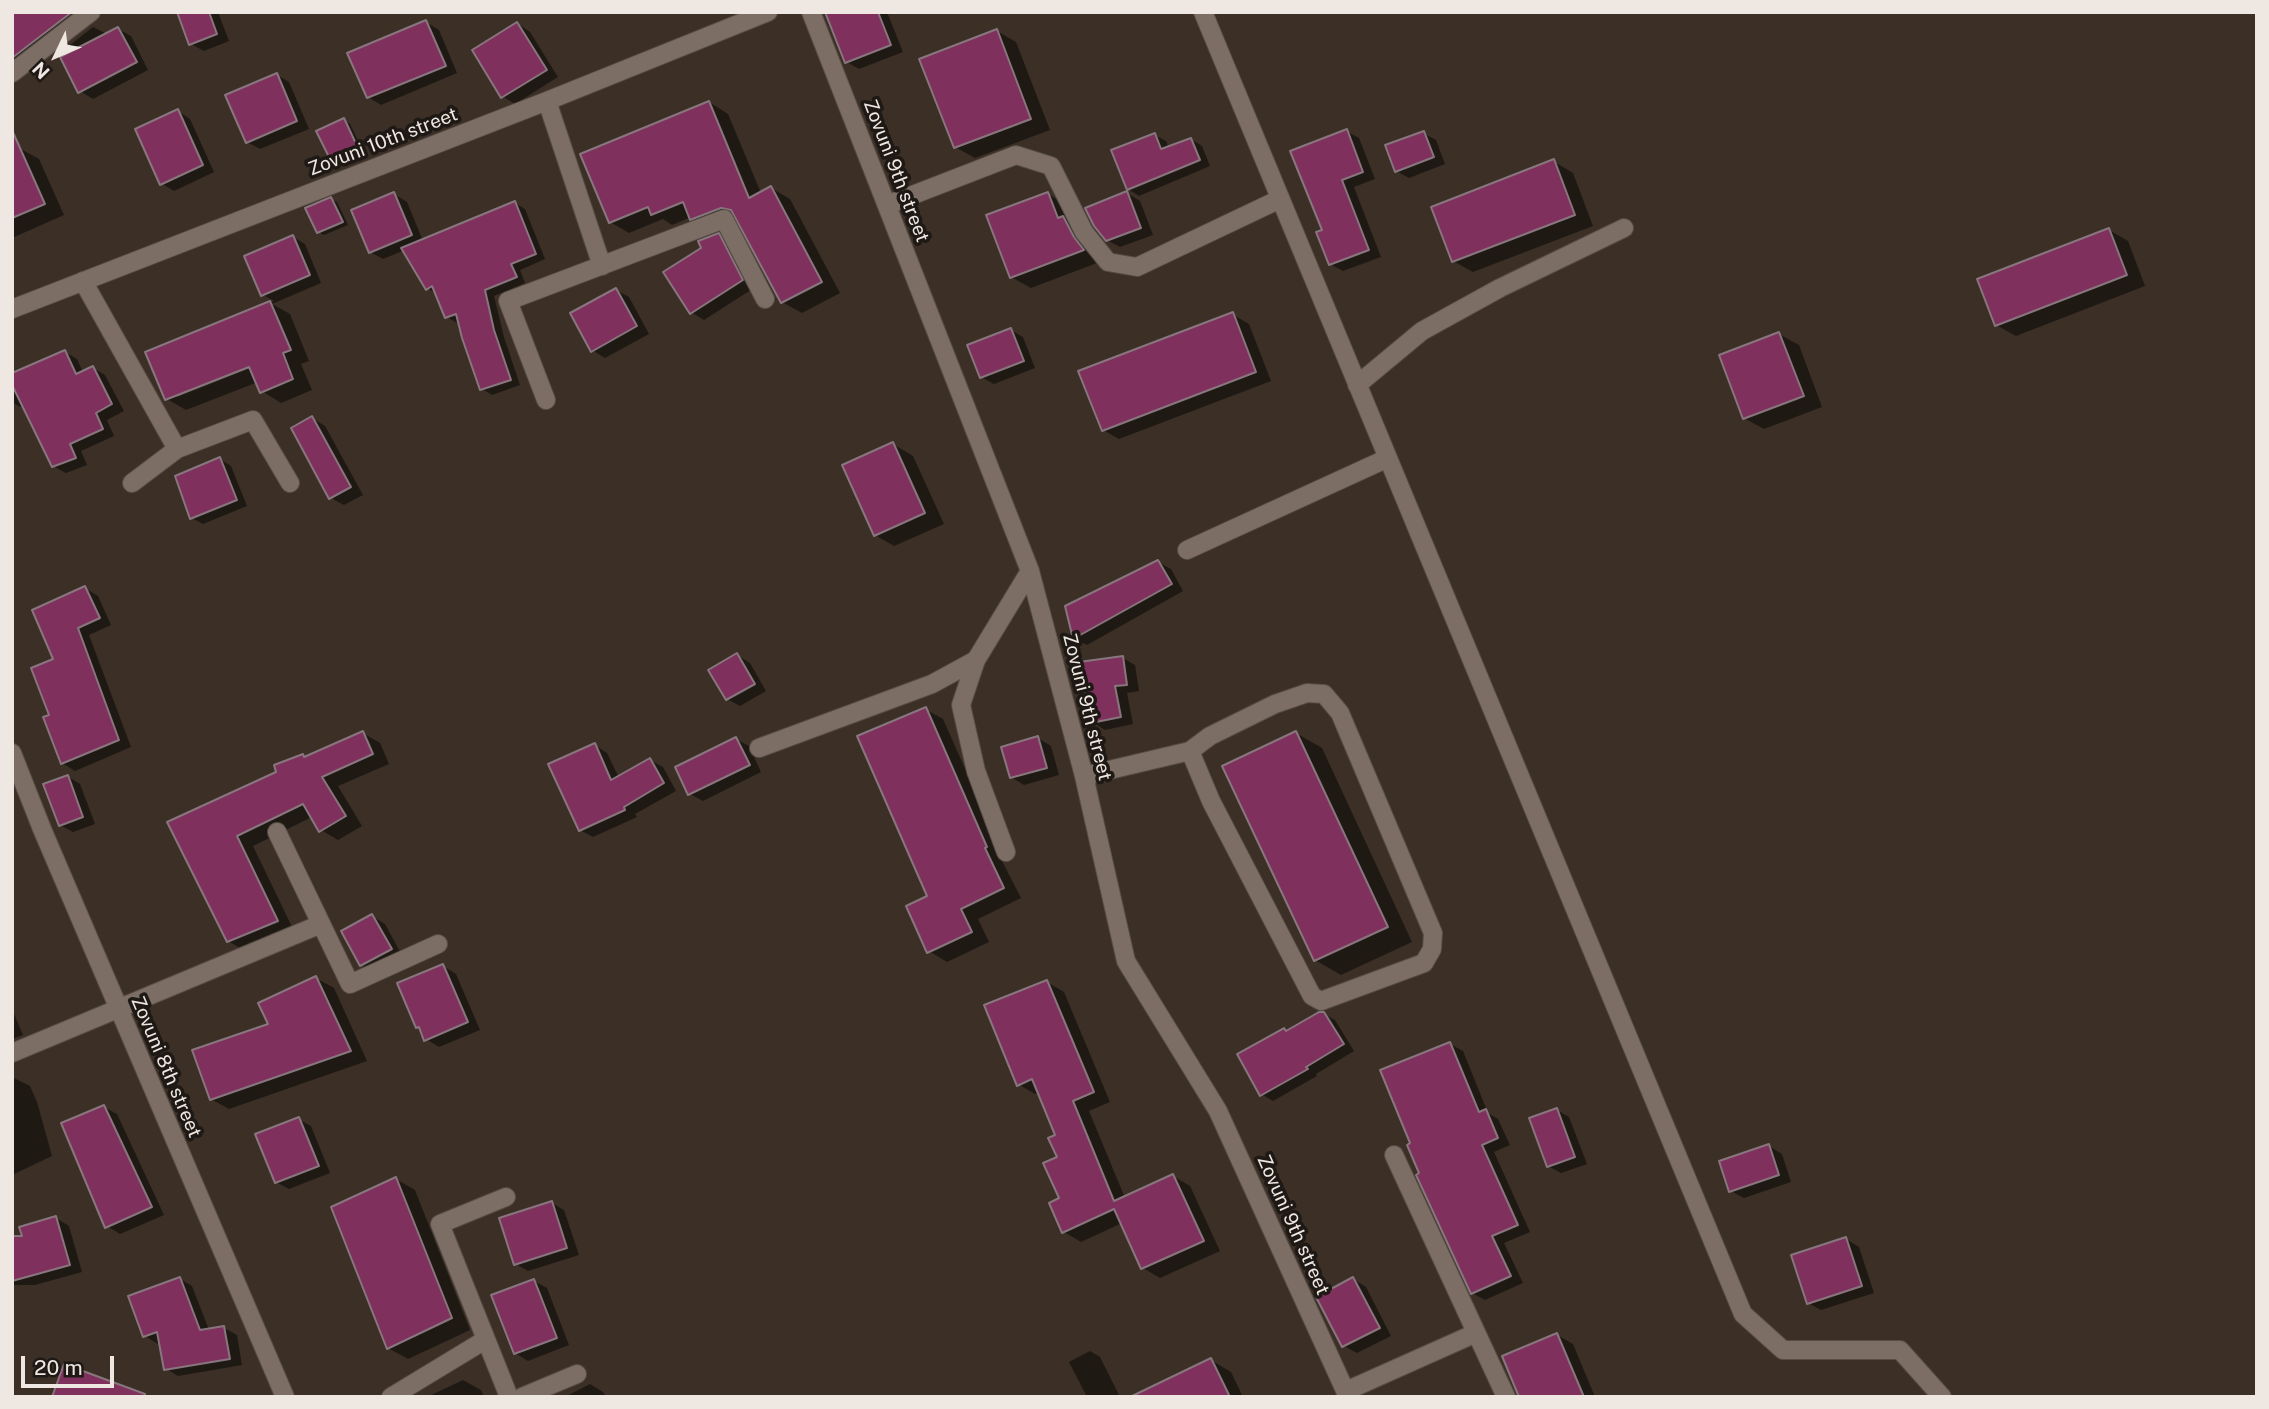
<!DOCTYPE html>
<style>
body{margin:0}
#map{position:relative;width:2269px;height:1409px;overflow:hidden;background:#3b2f26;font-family:"Public Sans",sans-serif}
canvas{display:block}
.frame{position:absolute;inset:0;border:14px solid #efe7e1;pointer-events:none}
.north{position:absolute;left:21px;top:21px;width:70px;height:70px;-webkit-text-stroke:5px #1e1915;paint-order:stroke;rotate:226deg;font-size:19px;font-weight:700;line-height:28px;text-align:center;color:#efe7e1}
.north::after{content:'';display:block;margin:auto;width:24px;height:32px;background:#efe7e1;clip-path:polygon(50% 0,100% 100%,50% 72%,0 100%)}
.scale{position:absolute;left:21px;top:1356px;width:93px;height:32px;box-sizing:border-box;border:4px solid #efe7e1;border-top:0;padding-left:9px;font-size:21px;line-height:24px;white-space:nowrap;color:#efe7e1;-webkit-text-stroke:5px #1e1915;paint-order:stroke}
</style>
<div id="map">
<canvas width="2269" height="1409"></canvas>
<div class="frame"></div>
<div class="north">N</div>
<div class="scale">20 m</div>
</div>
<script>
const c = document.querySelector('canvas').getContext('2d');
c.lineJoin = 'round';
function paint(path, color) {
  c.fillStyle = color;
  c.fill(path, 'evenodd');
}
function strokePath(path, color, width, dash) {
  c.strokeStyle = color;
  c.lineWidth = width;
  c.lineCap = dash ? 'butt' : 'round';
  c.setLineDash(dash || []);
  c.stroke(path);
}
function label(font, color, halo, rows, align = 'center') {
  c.font = font + ' "Public Sans",sans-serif';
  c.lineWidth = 7;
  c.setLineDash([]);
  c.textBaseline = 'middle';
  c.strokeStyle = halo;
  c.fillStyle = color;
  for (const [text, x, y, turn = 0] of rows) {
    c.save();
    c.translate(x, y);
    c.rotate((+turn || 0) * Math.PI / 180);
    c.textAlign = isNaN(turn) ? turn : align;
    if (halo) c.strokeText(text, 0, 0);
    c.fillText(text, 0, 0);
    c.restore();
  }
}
const shadow = new Path2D(`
 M12 12H89L12 76Z
 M179 12H218L229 41 204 51 191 44Z
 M833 12H887L903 52 859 69 847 62Z
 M426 22 439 30 457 73 381 105 368 97Z
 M518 24 530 32 558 77 515 104 502 96Z
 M93 27 107 34 118 29 131 36 148 70 93 99 80 91 60 53Z
 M997 31 1016 42 1050 130 975 158 955 147Z
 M277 75 289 82 309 129 260 149 247 142Z
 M709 102 728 114 761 193 771 188 790 199 840 293 802 313 782 302 740 220 711 230 691 217 672 225 663 219 629 233 610 222Z
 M178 111 190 119 214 172 174 191 161 183Z
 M344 120 350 124 363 151 338 163 332 160Z
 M1346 131 1359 138 1375 179 1354 187 1381 257 1343 271 1330 264 1324 231Z
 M1423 133 1436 140 1445 164 1409 178 1396 171Z
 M1155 135 1166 141 1169 148 1191 139 1202 146 1210 166 1139 196 1128 189Z
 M19 148 39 159 64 215 12 238V151Z
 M1553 161 1573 173 1593 226 1473 272 1453 261Z
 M1127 193 1140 201 1153 235 1120 247 1107 240Z
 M394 194 407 202 423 241 515 203 525 209 545 259 520 270 525 283 494 296 504 337 520 385 492 395 482 389 460 322 457 323 447 317 437 294 427 288 405 250 383 259 370 252Z
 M1048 194 1067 205 1102 261 1031 288 1011 277Z
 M331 199 337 202 348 225 324 235 318 232Z
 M2109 230 2128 241 2145 286 2016 336 1996 325Z
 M718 235 731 243 754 288 704 320 691 312 703 248Z
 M293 237 305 244 321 283 272 304 290 314 309 361 301 364 312 390 281 403 262 391 258 382 186 410 167 399 148 353 274 301 263 295ZM257 362 258 365 177 397V394Z
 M616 290 629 297 649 334 605 358 592 350Z
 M1232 314 1249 324 1271 381 1119 439 1103 430Z
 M1011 330 1023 337 1035 368 994 384 981 377Z
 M1779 334 1799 345 1822 407 1764 429 1744 418Z
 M65 352 77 359 83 372 93 368 105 375 124 411 107 420 114 436 81 451 87 465 66 473 53 466 24 405 20 407 12 402V375Z
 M312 418 325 426 363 495 344 505 331 498Z
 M893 444 913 456 944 524 894 546 875 535Z
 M220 459 231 466 247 506 203 524 192 518Z
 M1158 562 1171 569 1183 591 1087 645 1074 638Z
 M85 588 98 596 111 625 89 635 131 747 75 771 62 763 52 716 56 660Z
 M737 655 750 663 766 691 740 706 727 699Z
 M1123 658 1135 665 1139 691 1127 693 1133 724 1105 730 1092 722Z
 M925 709 943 719 1004 857 1001 859 1021 898 978 919 989 942 947 962 929 951Z
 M363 733 380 743 389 764 338 786 362 826 338 840 321 830 312 817 253 846 294 931 245 951 228 941 169 822 279 773 303 756 306 758Z
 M1296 733 1322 748 1412 942 1341 975 1315 960Z
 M1038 738 1051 746 1059 775 1024 785 1011 777Z
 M736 739 749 746 761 772 703 801 690 794Z
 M595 745 607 753 619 778 650 760 663 767 676 791 635 814 637 817 593 837 580 830Z
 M67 776 80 784 95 824 73 832 60 825Z
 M372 916 385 924 403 957 374 972 361 965Z
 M443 966 456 974 480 1030 439 1047 426 1039 422 1029 417 1027Z
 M316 978 334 988 367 1061 229 1109 211 1099 270 1025Z
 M1047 982 1064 992 1110 1102 1089 1111 1125 1198 1173 1176 1190 1186 1220 1251 1160 1278 1143 1268 1122 1223 1081 1242 1064 1232 1058 1136 1040 1093 1035 1094 1018 1084Z
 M12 1009 23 1035 12 1039Z
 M1324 1014 1335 1020 1354 1051 1316 1074 1317 1076 1273 1101 1261 1094 1284 1030 1288 1032Z
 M1450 1044 1463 1051 1488 1113 1498 1119 1510 1145 1494 1152 1530 1232 1504 1243 1523 1283 1485 1300 1472 1293 1422 1174Z
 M12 1077 30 1086 37 1102 52 1156 12 1175Z
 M104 1107 117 1114 164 1215 120 1234 107 1226Z
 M1557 1110 1569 1117 1587 1164 1561 1173 1548 1166Z
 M298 1119 311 1126 330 1173 289 1189 276 1182Z
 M1769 1146 1782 1154 1791 1182 1744 1198 1731 1191Z
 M396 1179 415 1190 470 1330 408 1359 388 1348Z
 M552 1203 564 1210 579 1255 528 1271 516 1264Z
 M56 1218 69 1226 82 1272 35 1285H12V1238H24Z
 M1846 1239 1859 1247 1874 1293 1821 1310 1808 1303Z
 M180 1279 192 1286 209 1330 224 1328 237 1335 242 1365 178 1376 165 1368 161 1342 158 1344 145 1336Z
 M1353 1279 1366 1287 1391 1336 1357 1353 1344 1346Z
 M534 1281 547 1288 569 1345 528 1361 515 1353Z
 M1557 1335 1573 1344 1595 1397H1519L1518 1391Z
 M1090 1351 1100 1357 1120 1397H1087L1069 1362Z
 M1211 1360 1231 1372 1243 1397H1137Z
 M463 1380 481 1390 484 1397H427Z
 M590 1384 603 1392 606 1397H565Z`);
const building = new Path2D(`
 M12 12H72L12 58Z
 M177 12H209L217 34 189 45Z
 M825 12H878L891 45 845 63Z
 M426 20 446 66 367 98 347 53Z
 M517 22 547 70 501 98 472 50Z
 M118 27 137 62 78 93 60 57Z
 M997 29 1031 119 954 148 919 59Z
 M277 73 297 121 246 143 225 95Z
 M709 101 749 198 771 186 822 282 781 303 731 210 721 208 690 220 683 202 651 215 648 207 609 223 580 154Z
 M178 109 203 165 160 185 135 129Z
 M344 118 358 148 331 161 316 131Z
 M1347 129 1363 172 1342 180 1369 250 1329 265 1316 232 1322 230 1290 151Z
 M12 130 45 204 12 218Z
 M1424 131 1434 157 1395 172 1385 145Z
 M1155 133 1161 149 1191 138 1200 160 1127 190 1111 150Z
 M1554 159 1575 215 1452 262 1431 207Z
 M1127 191 1141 228 1106 241 1094 226 1085 208Z
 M394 192 412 235 369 253 351 210Z
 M1048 192 1058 218 1063 216 1074 237 1084 250 1010 278 986 215Z
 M331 197 343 222 317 233 305 208Z
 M515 201 536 254 511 264 517 277 485 290 494 330 511 380 480 390 462 338 456 314 445 318 432 286 426 290 401 248Z
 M2109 228 2127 275 1995 326 1977 279Z
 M719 233 743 280 690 314 663 272 701 248 698 241Z
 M293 235 310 275 261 296 244 256Z
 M616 288 637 326 591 352 570 313Z
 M270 301 291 350 283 353 293 379 260 393 249 367 165 400 145 352Z
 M1233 312 1256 372 1102 431 1078 371Z
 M1011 328 1024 361 980 378 967 345Z
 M1779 332 1804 396 1743 419 1719 355Z
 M65 350 76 374 93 366 112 404 96 413 103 429 70 444 76 458 52 467 12 385V373Z
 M312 416 351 487 329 499 291 428Z
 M893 442 925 513 874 536 842 465Z
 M220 457 237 500 190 519 175 476Z
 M1158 560 1172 584 1073 639 1065 606Z
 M85 586 100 618 78 628 119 740 61 764 43 717 49 715 31 668 53 659 32 610Z
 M737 653 755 684 726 700 708 670Z
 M1123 656 1127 685 1115 686 1121 717 1091 723 1079 662Z
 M926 707 987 847 985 848 1004 888 961 909 972 932 927 953 906 906 927 896 857 736Z
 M363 731 373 754 322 777 346 816 319 832 303 804 237 836 278 921 227 942 167 822 276 772 274 765 303 754 304 757Z
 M1296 731 1388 927 1314 961 1222 766Z
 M1038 736 1047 768 1010 778 1001 747Z
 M736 737 750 765 688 795 675 767Z
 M595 743 611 780 650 758 664 783 624 807 625 810 579 831 548 764Z
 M68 775 83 817 59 826 43 784Z
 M372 914 392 949 360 966 341 931Z
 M443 964 468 1022 424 1041 419 1027 416 1028 397 983Z
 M316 976 351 1051 210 1100 192 1050 268 1024 258 1003Z
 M1047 980 1094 1092 1073 1101 1114 1201 1173 1174 1204 1241 1141 1269 1114 1209 1062 1233 1049 1203 1059 1198 1043 1163 1057 1157 1048 1138 1055 1135 1032 1079 1017 1086 984 1005Z
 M1319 1012H1324L1344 1044 1306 1067 1308 1069 1260 1096 1237 1054 1284 1028 1286 1031Z
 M1450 1042 1479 1112 1486 1109 1498 1138 1482 1145 1518 1225 1492 1236 1511 1276 1471 1294 1416 1175 1419 1173 1407 1145 1410 1143 1380 1070Z
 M104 1105 152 1207 105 1228 61 1123Z
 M1557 1108 1575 1157 1547 1167 1529 1118Z
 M299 1117 319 1166 275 1183 255 1134Z
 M1769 1144 1779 1175 1729 1192 1719 1161Z
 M396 1177 452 1318 387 1349 331 1207Z
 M552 1201 567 1248 514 1265 499 1218Z
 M56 1216 70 1265 12 1281V1236H22L19 1227Z
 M1846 1237 1862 1286 1807 1304 1791 1255Z
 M180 1277 200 1330 224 1326 230 1359 164 1370 157 1332 143 1337 128 1296Z
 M1353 1277 1380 1328 1342 1347 1316 1297Z
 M534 1279 557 1338 514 1354 491 1295Z
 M1557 1333 1584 1397H1519L1502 1356Z
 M1211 1358 1230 1397H1130Z
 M64 1364 145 1394V1397H52Z`);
const minor = new Path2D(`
 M811 12 1030 571 1084 776 1126 961 1218 1111 1348 1397
 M1203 12 1743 1314 1783 1350H1900L1942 1397
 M12 73 91 12
 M547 101 602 266
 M887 205 1016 155 1051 166 1084 232 1108 262 1137 267 1280 199
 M83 281 177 449
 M12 309 547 101 768 12
 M1357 385 1422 331 1500 288 1624 228
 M546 400 508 301 724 219 765 299
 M132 483 177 449 253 420 290 483
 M1187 550 1388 458
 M976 660 961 705 976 771 1006 852
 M759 748 932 684 976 660 1030 571
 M12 753 42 829 285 1397
 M1084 776 1190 751 1210 736 1275 704 1307 693 1324 694 1340 713 1433 933 1432 949 1424 963 1321 1001 1312 996 1211 801 1190 751
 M277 832 350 984 438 944
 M12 1053 321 924
 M1394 1155 1506 1397
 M506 1197 440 1224 509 1397
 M1346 1391 1476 1333
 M391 1397 485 1340
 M522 1397 577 1374`);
const streetNames = [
 ["Zovuni 10th street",383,142,-21],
 ["Zovuni 9th street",896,171,69],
 ["Zovuni 9th street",1087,707,76],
 ["Zovuni 8th street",166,1067,67],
 ["Zovuni 9th street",1293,1225,66]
];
paint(shadow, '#0007');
paint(building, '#80305c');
strokePath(building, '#87767d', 2);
strokePath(minor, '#574d46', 20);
strokePath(minor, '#7c6e64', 18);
label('19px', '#efe7e1', '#1e1915', streetNames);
</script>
